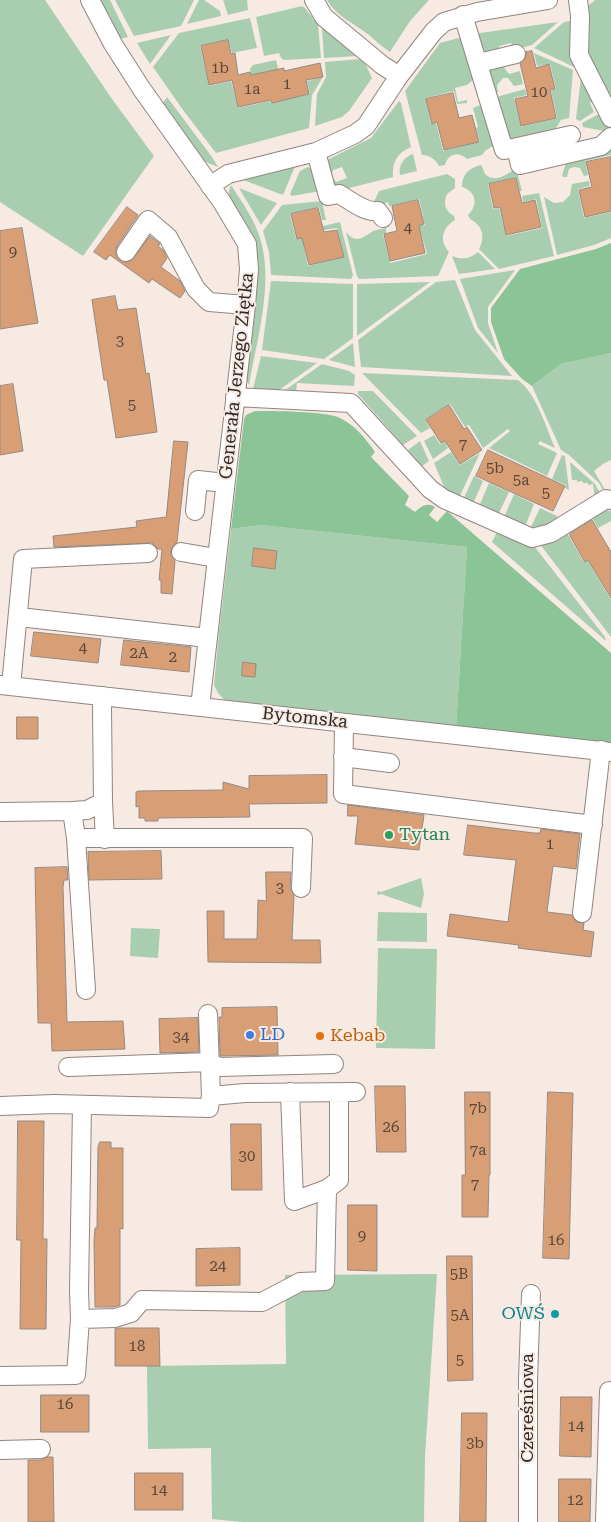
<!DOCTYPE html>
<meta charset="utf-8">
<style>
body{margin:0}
canvas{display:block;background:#f7eae3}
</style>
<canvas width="611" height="1522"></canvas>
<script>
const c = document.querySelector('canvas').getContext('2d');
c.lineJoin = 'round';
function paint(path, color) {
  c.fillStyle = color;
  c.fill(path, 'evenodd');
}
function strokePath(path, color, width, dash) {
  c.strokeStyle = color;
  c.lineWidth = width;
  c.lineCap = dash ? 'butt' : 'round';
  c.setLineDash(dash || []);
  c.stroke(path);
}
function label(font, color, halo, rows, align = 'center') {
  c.font = font + ' "Roboto Serif",serif';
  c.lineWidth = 4;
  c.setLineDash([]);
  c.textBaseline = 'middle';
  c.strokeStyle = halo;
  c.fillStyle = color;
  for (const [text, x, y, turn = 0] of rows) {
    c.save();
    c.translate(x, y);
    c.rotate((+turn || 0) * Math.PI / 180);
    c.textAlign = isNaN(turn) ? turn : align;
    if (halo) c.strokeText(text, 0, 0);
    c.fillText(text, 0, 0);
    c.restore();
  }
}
const green = new Path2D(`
 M0 0H45L112 99 154 156 83 256 0 202Z
 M97 0H110L128 37 116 40Z
 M115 0H194L181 26 134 36Z
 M199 0H204L220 11 221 16 187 24Z
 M223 0H247L248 10 228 15Z
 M327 0H429L410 21 390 52C382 47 376 41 369 35 355 24 336 16 327 0Z
 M595 0H611V98H609L583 52 585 12 588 6Z
 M302 6 305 8 318 25 321 58 284 60 281 58 279 53 264 56 256 17Z
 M250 18 257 48 232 53 228 40 200 46 209 86 231 81 238 108 270 101 271 103 310 94 307 81 323 77 312 95 309 128 216 153 183 110 153 67 179 33Z
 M576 20 577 29 574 67 534 48 564 22Z
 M558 22 532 45 513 50 511 43 499 46 500 53 491 56 481 53 473 34Z
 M322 28 358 56 324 58Z
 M171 35 150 64 137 43Z
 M466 36 474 79 467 85 455 88 458 102 467 100V103L457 104 454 91 426 98 431 124 436 123 443 151 480 142 476 128 478 127 473 108 483 104 494 145 485 151 482 155 467 159C459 151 448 153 445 165L439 166C435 159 430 155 422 155L405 91 440 43Z
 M534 53 573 70 569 118 561 120 555 130 508 146 493 99 500 96 525 89 527 95 514 98 521 127 557 118 551 91 556 89 550 64 537 66Z
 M361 59 365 63 372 78 349 111 342 117 315 126 317 94 326 77 325 62Z
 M276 60 279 72H265L251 75 250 69 253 65Z
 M503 66 509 74 520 71 523 84 514 86 508 78H503L497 85 498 92 491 94 487 73 489 68Z
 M581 77 598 98 590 103 594 112 580 121 576 119Z
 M167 97 212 157 218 167 203 161 162 107 163 103Z
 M399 101 401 103 411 147C397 153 392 162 393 177L341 190 332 183 331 180 333 178 336 182 347 178 342 167 333 170 332 173H329L327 163 329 159 371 138Z
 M599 114 611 127 609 132 583 127 582 123Z
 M611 141V155L585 161 588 175 584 176 580 168 574 167 569 169 567 177H563L562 175 568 157Z
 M413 154 417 171 400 175C398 165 404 157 413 154Z
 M296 164 283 195 238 178Z
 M481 165C483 167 484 173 486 175 496 183 508 174 516 168L522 191H520L516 177 488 184 493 209 499 208 506 236 542 228 536 199 523 202 522 196 539 193 554 256 499 269 479 249C486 236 482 225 470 219L468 215C479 205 476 191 462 187 462 174 469 168 481 165Z
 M308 167 315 172 320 191 292 196 290 194 300 171Z
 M447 174 455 179V188L447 194C443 204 445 211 454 216L455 220C442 228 439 241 449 252L438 276 359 279 357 276 346 232C355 243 361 239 370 233 374 230 381 229 386 228V233L383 234 390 263 427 254 419 226 425 225 419 199 389 206 388 202 371 208 379 191Z
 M589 181 590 186 578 189 584 218 611 212V238L594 245 557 255 544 197 554 203 563 202 570 195 572 184Z
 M231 185C241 201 253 217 259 235 275 280 257 339 249 385L246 380 256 268 229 199V191Z
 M239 188 277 203 261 225Z
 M322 201 326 220H322L319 207 290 214 296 239 302 238 308 266 344 257 337 228 324 230 323 226 340 222 353 275 351 279 271 275 269 252 263 231 282 205Z
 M478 252 495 269 459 274 452 256C462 260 470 259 478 252Z
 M515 270 488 307V323L498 353 478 328 460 279Z
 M455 280 475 330 512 376 361 367 358 340 436 282Z
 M271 281 353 284V338L324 359 262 350Z
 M430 282 357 336V284Z
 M353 343 355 367 329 360Z
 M611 353V460L603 464 594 471 604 488 605 494 599 483 569 455 561 450 532 386 561 364Z
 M261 356 317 363 275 393 259 392 253 389Z
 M322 364 349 371 355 375 354 386 297 383 296 392 281 393Z
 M362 373 518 380C536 393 546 427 555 448L540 441 538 444 557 453 547 476 489 448 510 431 508 429 483 448 469 425 465 427 450 404 425 420 430 428 421 433Z
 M358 391H373L417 436 403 445 358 394Z
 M434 435 440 444 445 442 448 448 433 459 424 441Z
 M420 441 429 461 422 466 408 450Z
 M451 452 460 465 480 453 458 500 448 496 434 463Z
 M562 455 565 456 569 490 565 488 566 485 552 479Z
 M570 462 595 484 602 497 595 498 593 484 588 485V483H583L582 481 577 482V480H572Z
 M474 476 483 481 472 506 462 502Z
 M489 483 509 492 497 517 478 509Z
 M514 494 534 504 524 529 503 520Z
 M540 508 557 516 555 524 529 531Z
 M602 509 611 511V521L598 528 592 518 567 533 584 562 588 561 611 600V637L539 543Z
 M260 525 467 547 456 728 227 703 218 693 214 685 219 632 231 529Z
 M499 528 531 542 605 637 606 641 492 542Z
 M421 878 424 894 421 908 381 894 378 895 377 894 378 891 381 892Z
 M378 912 427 913V942L377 941Z
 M131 928 160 929 158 958 130 956Z
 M378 948 437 949 435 1049 376 1048Z
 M437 1274 425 1456 424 1522H242L212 1519 211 1448 148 1449 147 1366 286 1364 285 1275Z`);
const forest = new Path2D(`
 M611 243V353L561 364 532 386 522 379 504 359 491 322V308L520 269 596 249Z
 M255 411C271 411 327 411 340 418 356 426 365 438 375 452L371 457 409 496 405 505 415 512C421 506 428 502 435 507L429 515 437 522 447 511 611 653V744L456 728 467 547 260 525 231 529 244 419 246 415Z`);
const building = new Path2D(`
 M228 40 231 54 235 53 238 75 250 72 251 75 284 68V71L320 63 323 77 306 80 309 94 272 103 271 100 238 107 232 80 209 85 201 46Z
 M532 51 536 68 549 64 555 89 550 90 556 118 521 126 515 99 528 96 520 63 526 57V52Z
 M453 93 459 118 472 115 479 142 444 150 437 122 432 124 426 99Z
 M611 157V211L585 217 579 190 592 187 586 162Z
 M516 178 522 203 535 200 541 227 506 235 500 207 494 208 489 184Z
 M418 200 424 224 419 226 425 253 390 261 384 234 397 231 392 206Z
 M127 207 138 215 117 246 115 252 117 257 125 262 131 261 150 236 160 244 158 246 163 250 167 258 161 267 180 281 185 291 180 298 152 279 149 283 110 255 106 260 94 252Z
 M318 208 324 232 337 230 344 257 309 265 302 238 297 239 291 214Z
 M22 228 38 323 0 329V231Z
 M115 296 118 310 136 308 146 374 149 373 157 432 116 438 107 380H104L92 300Z
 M13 384 23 451 0 455V386Z
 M449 405 464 429 467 427 482 450 460 464 445 441 441 443 426 420Z
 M174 441 188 442 177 542 173 546 171 551V556L175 561 172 594 161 593V580H159L162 549H158L152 543 54 547 53 536 137 527 136 521 166 517Z
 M488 450 565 486 553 511 476 476Z
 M592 520 611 552V598L588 560 585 562 570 536V534Z
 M254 548 277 551 275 569 252 566Z
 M34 632 101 639 98 663 31 656Z
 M124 640 191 647 189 672 121 665Z
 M243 662 256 664 255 677 242 676Z
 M17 717H38V739H17Z
 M327 775V803L249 804 250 817 158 818V821H145V818H139V806L136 807V792L138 791 223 790V782L249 789V776Z
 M348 805 424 815 419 850 355 844 358 816H348Z
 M468 825 534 833H540L541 829 580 834 576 869 553 866 547 912 572 915 576 922 584 923 583 930 594 932 591 957 518 948 519 945 447 936 450 914 508 922 516 860 464 855Z
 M161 851 162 879 89 880 88 852Z
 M67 867 68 880H64L63 887 67 1022 123 1021 125 1049 52 1051 51 1023H38L35 868Z
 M266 872H291L290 888 294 895 292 940H320L321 963 208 962 207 911H224V939H257L258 900 266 901Z
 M277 1007 278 1055 220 1056 219 1017H222V1008Z
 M198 1018 199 1052 160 1053 159 1019Z
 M375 1086H405L406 1152H377Z
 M465 1092H490V1175H489L488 1217H462V1175H465Z
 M548 1092 573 1093 569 1259 543 1258Z
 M18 1121H44L43 1239H47L46 1329H20L21 1240H17Z
 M231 1124H261L262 1190H232Z
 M100 1142H111V1148H123V1229L120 1228V1305L113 1307H95L94 1241 95 1228H97L98 1147Z
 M348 1205H377V1271L348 1270Z
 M240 1248V1285L196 1286V1249Z
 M447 1256H472L473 1380 448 1381Z
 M119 1328H159L160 1366H115V1329Z
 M41 1395H89V1432H41Z
 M561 1397H592L591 1457 560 1456Z
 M462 1413H487L486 1522H460Z
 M47 1457H53L54 1522H28V1460H41Z
 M135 1473H183V1510H135Z
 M559 1479H591L590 1522H559Z`);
const minor = new Path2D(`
 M90 0 113 44 141 88 222 202 247 244 249 269 246 305 200 707
 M314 0 324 17 382 65 399 76
 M578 0 580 16 579 55 611 118
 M463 15 504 150 571 135
 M479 63 516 54
 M516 148 520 165 601 146 611 137
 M316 152 328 196 339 194C350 200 365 213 378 211L383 218
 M210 186 228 174 316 152 355 134 366 126 399 76 434 31 444 22 477 12 548 0
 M126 252 148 220 168 237 196 289 209 302 246 305
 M235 397 351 403 430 489 444 499 532 538 551 533 606 499 611 500
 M195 511 198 480 225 483
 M181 552 216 558
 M19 617 208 638
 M0 685 611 752
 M11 686 23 559 148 553
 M344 723 343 794 593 825
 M343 757 390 763
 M103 802 105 839
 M72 811 87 810 103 802 102 707 103 696
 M0 812 72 811 76 838 86 990
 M76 838H303L301 888
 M582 913 601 750
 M68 1067 209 1062 219 1067 334 1064
 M290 1092 294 1201 327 1189 339 1180V1093
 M211 1096 245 1093 356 1092
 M0 1106 54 1104 209 1108 211 1096 208 1014
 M80 1319 79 1291 82 1106
 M0 1376 76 1375 80 1319 115 1318 131 1313 142 1300 262 1302 300 1282 325 1281 327 1189
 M0 1450 41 1449
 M528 1522V1380L531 1294
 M605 1522 609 1391`);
const markers = [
 [389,835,5,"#2e9e5b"],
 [250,1035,5,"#3f7fe0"],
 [320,1036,5,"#e8710a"],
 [555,1314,5,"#0f9aa8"]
];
const numberNames = [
 ["1b",220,69],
 ["1",287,85],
 ["1a",252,90],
 ["10",539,93],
 ["4",408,229],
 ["9",13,253],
 ["3",120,342],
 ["5",132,406],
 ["7",463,445],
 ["5b",495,469],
 ["5a",521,481],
 ["5",546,494],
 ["4",83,649],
 ["2A",139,654],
 ["2",173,658],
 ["1",550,845],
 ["3",280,889],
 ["34",181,1038],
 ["7b",478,1109],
 ["26",391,1128],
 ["7a",478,1151],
 ["30",247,1157],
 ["7",475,1185],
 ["9",362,1237],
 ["16",556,1241],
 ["24",218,1267],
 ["5B",459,1275],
 ["5A",460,1316],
 ["18",137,1347],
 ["5",460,1361],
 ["16",65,1405],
 ["14",576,1427],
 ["3b",475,1444],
 ["14",159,1491],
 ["12",575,1501]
];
const streetNames = [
 ["Generała Jerzego Ziętka",237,376,-84],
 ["Bytomska",305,718,6],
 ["Czereśniowa",528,1408,-90]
];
const leisureNames = [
 ["Tytan",399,835]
];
const shopNames = [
 ["LD",260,1035]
];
const foodNames = [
 ["Kebab",330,1036]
];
const cultureNames = [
 ["OWŚ",545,1314]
];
paint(green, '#a8ceaf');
paint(forest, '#8bc497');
paint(building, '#d89f76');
strokePath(building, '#958a83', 1);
strokePath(minor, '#91857f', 20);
strokePath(minor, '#fff', 18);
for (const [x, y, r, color] of markers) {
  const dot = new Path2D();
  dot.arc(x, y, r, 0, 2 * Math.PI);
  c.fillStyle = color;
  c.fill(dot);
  strokePath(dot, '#f7eae3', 2);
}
label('15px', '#59473b', null, numberNames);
label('18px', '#2f2a27', '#f7eae3', streetNames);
label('18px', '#27864d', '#f7eae3', leisureNames, 'left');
label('18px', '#366cbe', '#f7eae3', shopNames, 'left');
label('18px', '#c56008', '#f7eae3', foodNames, 'left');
label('18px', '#0d838f', '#f7eae3', cultureNames, 'right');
</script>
